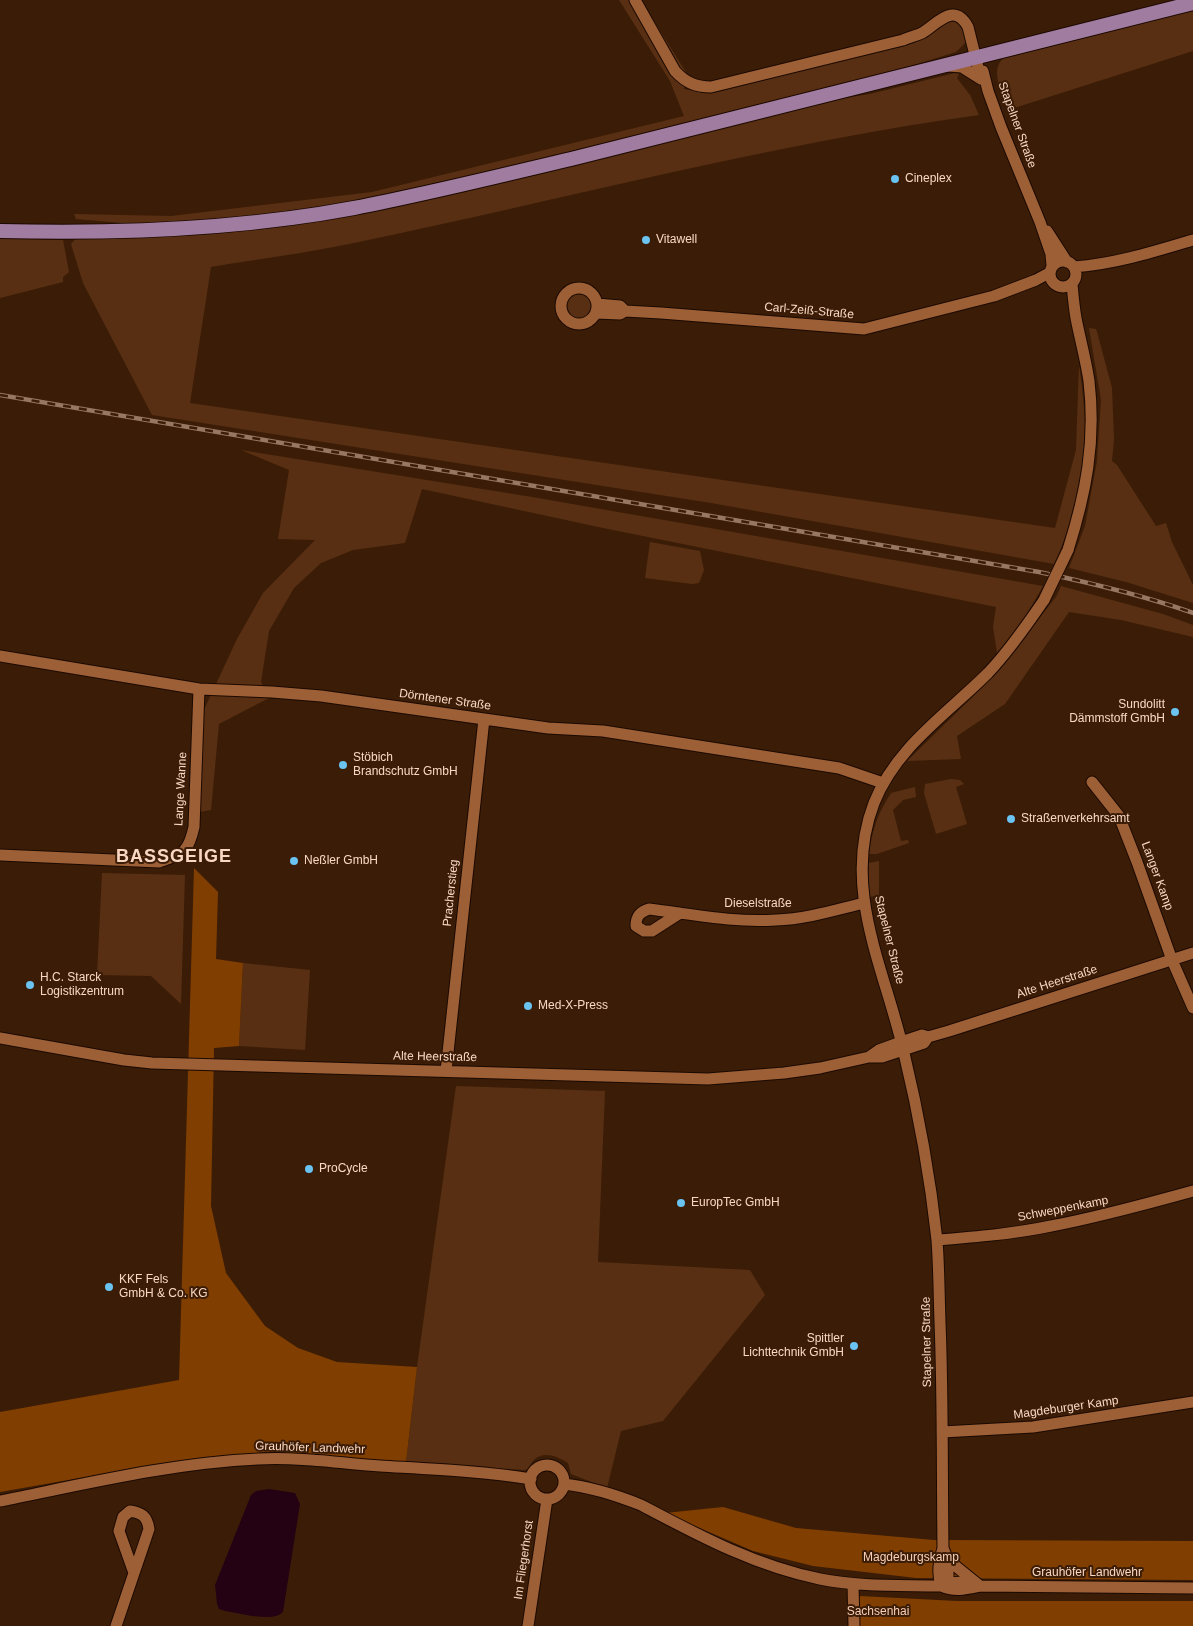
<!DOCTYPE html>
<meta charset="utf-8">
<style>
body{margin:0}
canvas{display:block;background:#3b1c06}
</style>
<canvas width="1193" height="1626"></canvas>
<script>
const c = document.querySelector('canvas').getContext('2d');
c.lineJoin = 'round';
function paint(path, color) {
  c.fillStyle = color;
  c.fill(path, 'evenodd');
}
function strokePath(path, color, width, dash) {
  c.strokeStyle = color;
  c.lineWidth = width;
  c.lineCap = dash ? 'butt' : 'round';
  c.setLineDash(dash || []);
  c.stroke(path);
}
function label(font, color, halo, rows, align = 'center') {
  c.font = font + ' Arial,sans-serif';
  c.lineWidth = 4;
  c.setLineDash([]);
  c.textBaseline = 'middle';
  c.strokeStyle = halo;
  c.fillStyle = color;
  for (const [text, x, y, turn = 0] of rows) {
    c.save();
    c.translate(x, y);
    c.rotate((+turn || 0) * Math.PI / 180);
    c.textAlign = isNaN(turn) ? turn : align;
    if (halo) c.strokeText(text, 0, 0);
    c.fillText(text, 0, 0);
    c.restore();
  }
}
const green = new Path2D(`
 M619 0H641L687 74 684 89 707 93 921 40C931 33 947 14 959 24 965 28 966 35 966 42L956 52 891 72 581 151 352 204 243 218 147 225 76 219 74 214 171 216 372 192 684 116 670 81Z
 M1193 8V51L1008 110C1003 94 988 69 1005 57Z
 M955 73 959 74 957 78 970 95 979 115C768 144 562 200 354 243 307 253 258 259 211 267L190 403 1055 528 1076 450 1079 365C1083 394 1087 425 1084 454 1080 491 1070 530 1054 564L711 503 152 415 83 283 71 244 76 238 209 232 696 132 845 98 870 94Z
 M0 238 63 240 69 272 63 277V282L0 298Z
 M566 306a13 13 0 1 1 26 0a13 13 0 1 1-26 0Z
 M1089 328 1096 329 1097 332 1112 388 1114 439 1112 461 1117 465 1156 526 1166 523 1172 542 1193 585V603L1126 582 1069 568 1085 526 1097 461 1101 400Z
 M241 450 532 497 1043 586 1019 628 997 653 993 627 996 607 603 528 422 489 405 543 353 550 321 563 294 588 269 631 261 682 269 698 219 724 211 810 199 812 203 712 237 639 263 593 315 540 278 539 289 470Z
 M650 542 700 551 704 570 699 583 692 584 645 578Z
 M1061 586 1163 614 1193 625V637L1121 620 1069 612 1005 704 957 736 961 759 907 761 989 681 1056 597Z
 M951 779 960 780 964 784 956 787 967 824 936 834 924 793 925 784Z
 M915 787 916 797 903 800 893 810 901 841 908 840 909 843 877 854H869C873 828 877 815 891 793Z
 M879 861V895L870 897 868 880 869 863Z
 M102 873 185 875 181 1004 151 976 97 975Z
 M243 963 310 970 305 1050 239 1046Z
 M456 1086 605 1091 598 1262 750 1270 765 1295 663 1421 621 1431 607 1488 571 1474 568 1463C553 1454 537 1449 528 1469L524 1470 406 1462 417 1367Z`);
const forest = new Path2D(`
 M194 868 218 892 216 959 243 963 239 1046 214 1048 211 1206 226 1273 265 1326 298 1348 337 1362 417 1367 406 1462 266 1452 154 1465 0 1492V1412L179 1380Z
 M723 1507 796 1528 934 1540 1193 1541V1580L916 1578 813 1566 753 1551 665 1513Z
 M860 1596 957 1601H1193V1626H859L857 1600Z`);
const water = new Path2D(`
 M269 1489 295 1493 300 1504 283 1612C273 1623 239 1613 225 1611L219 1609 217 1604 215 1585 251 1495 256 1491Z`);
const minor = new Path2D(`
 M635 0 675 71C685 82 695 87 711 87L903 40C909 37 916 36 922 33 937 24 954 1 968 27L981 79
 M948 66 962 67 981 79
 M983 71 988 91 1001 127 1040 222 1051 254 1052 266
 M1047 231 1067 262
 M1050 274a13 13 0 1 1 26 0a13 13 0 1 1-26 0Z
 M1074 267C1115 264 1153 252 1193 240
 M561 306a18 18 0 1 1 36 0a18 18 0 1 1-36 0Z
 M597 304 620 306 625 311
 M596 313 620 314 625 311 661 313 864 329 994 296 1036 280 1049 273
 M1068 550C1086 493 1096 442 1089 381 1086 360 1080 339 1076 318 1074 307 1073 295 1072 284
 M0 656 199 689 272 692 321 696 548 728 603 731 839 768 883 783
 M1092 782 1119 816 1137 862 1172 960 1193 1008
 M0 855 159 862C184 853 188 853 194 827L199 689
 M680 913 652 931H644L636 926C636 916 640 912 649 909 691 914 734 923 776 920 806 919 835 910 864 903
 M0 1038 124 1060 152 1063 708 1079 784 1073 820 1068 869 1057H882L924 1043 928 1037
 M869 1057 879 1050 901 1042 922 1035 928 1037 949 1031 1193 953
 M446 1071 484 719
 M937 1240C975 1237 1013 1234 1051 1226 1099 1217 1146 1204 1193 1191
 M942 1432 1033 1427 1193 1402
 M530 1482a17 17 0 1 1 34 0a17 17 0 1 1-34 0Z
 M564 1484C591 1487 616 1495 641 1505 698 1535 755 1566 820 1579 859 1587 901 1585 941 1586 955 1592 966 1589 980 1586L1193 1588
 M0 1501C85 1484 171 1463 258 1459 299 1457 340 1463 380 1466 430 1469 481 1471 531 1479
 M948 1560 980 1586
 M853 1584 854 1626
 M941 1586C937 1572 939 1562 943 1548 942 1472 943 1397 940 1322 939 1294 939 1267 937 1240 930 1176 919 1115 904 1053 885 969 841 889 874 803 896 747 947 714 988 673 1009 651 1027 625 1044 600
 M941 1586 948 1577V1560L943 1548
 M941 1586C953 1581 963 1581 976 1585
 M116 1626 149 1529C147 1516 142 1513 130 1511L123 1517 119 1531 134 1573
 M528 1626 547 1499`);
const major = new Path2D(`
 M0 231C118 234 237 230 354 208 427 194 499 176 571 159L1193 3`);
const rail = new Path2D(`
 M0 395 1039 572C1091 583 1143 595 1193 613`);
const minorBridge = new Path2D(`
 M1044 600 1068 550`);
const markers = [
 [895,179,5,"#6ac3f1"],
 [646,240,5,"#6ac3f1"],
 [1175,712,5,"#6ac3f1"],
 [343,765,5,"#6ac3f1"],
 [1011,819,5,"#6ac3f1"],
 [294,861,5,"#6ac3f1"],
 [30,985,5,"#6ac3f1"],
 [528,1006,5,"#6ac3f1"],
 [309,1169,5,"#6ac3f1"],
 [681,1203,5,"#6ac3f1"],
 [109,1287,5,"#6ac3f1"],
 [854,1346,5,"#6ac3f1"]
];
const streetNames = [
 ["Stapelner Straße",1017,125,70],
 ["Carl-Zeiß-Straße",809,311,5],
 ["Dörntener Straße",445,700,8],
 ["Lange Wanne",181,789,-87],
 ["Langer Kamp",1157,876,70],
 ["Pracherstieg",451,893,-84],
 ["Dieselstraße",758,904],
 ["Stapelner Straße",889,940,76],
 ["Alte Heerstraße",1057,982,-18],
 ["Alte Heerstraße",435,1057,1],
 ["Schweppenkamp",1063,1209,-11],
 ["Stapelner Straße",927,1342,-91],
 ["Magdeburger Kamp",1066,1408,-8],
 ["Grauhöfer Landwehr",310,1448,2],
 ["Im Fliegerhorst",524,1560,-82],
 ["Grauhöfer Landwehr",1087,1573]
];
const poiNames = [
 ["Cineplex",905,179],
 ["Vitawell",656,240],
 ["Sundolitt",1165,705,"right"],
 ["Dämmstoff GmbH",1165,719,"right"],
 ["Stöbich",353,758],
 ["Brandschutz GmbH",353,772],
 ["Straßenverkehrsamt",1021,819],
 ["Neßler GmbH",304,861],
 ["H.C. Starck",40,978],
 ["Logistikzentrum",40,992],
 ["Med-X-Press",538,1006],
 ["ProCycle",319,1169],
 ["EuropTec GmbH",691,1203],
 ["KKF Fels",119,1280],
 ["GmbH & Co. KG",119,1294],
 ["Spittler",844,1339,"right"],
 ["Lichttechnik GmbH",844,1353,"right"]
];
const parkNames = [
 ["Magdeburgskamp",911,1558],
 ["Sachsenhai",878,1612]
];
const districtNames = [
 ["BASSGEIGE",174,857]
];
paint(green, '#582f12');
paint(forest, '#813e01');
paint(water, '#240113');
strokePath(minor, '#1b0901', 13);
strokePath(major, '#1b0901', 16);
strokePath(minor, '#9c5f36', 11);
strokePath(major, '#a07ca1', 14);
strokePath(rail, '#987762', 4.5);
strokePath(rail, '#3b1c06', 2.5, [8]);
strokePath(minorBridge, '#1b0901', 13, []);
strokePath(minorBridge, '#9c5f36', 11);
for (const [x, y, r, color] of markers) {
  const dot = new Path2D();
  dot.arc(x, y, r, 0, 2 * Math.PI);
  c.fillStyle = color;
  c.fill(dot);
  strokePath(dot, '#3b1c06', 2);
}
label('12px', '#fad7c2', '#3b1c06', streetNames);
label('12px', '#fad7c2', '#3b1c06', poiNames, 'left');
label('12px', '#f8cfb7', '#3b1c06', parkNames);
c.letterSpacing = '1px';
label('bold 18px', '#fad7c2', '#3b1c06', districtNames);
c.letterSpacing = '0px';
</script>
